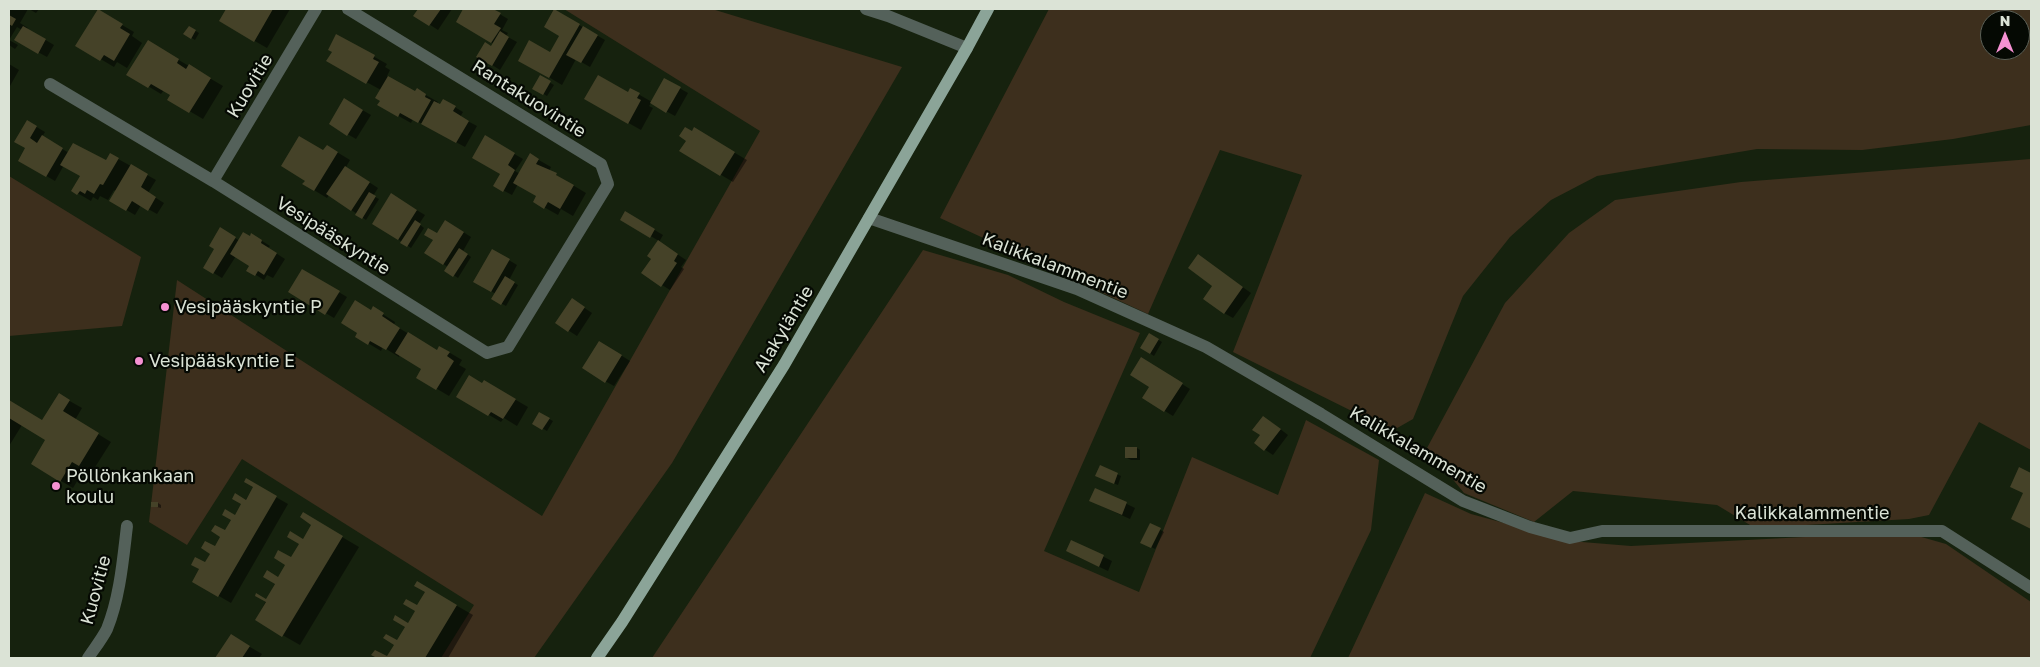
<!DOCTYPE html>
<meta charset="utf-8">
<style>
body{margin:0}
#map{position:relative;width:2040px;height:667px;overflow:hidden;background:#16220e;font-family:"Golos Text",sans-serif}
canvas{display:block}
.frame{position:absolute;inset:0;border:10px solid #dbe3d6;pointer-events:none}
.north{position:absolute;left:1980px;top:10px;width:50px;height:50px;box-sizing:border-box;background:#050903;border:1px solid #5b6057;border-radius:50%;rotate:0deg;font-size:14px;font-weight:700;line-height:20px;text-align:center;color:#dbe3d6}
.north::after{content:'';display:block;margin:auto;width:18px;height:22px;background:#f591d2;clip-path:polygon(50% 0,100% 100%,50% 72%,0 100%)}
</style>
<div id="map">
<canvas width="2040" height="667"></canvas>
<div class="frame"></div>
<div class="north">N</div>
</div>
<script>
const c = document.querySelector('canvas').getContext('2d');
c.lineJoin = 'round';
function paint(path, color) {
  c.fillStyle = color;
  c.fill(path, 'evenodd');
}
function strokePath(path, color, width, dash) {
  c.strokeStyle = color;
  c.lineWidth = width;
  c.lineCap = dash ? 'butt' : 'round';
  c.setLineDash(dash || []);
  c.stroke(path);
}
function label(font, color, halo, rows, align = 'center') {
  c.font = font + ' "Golos Text",sans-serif';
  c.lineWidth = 4.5;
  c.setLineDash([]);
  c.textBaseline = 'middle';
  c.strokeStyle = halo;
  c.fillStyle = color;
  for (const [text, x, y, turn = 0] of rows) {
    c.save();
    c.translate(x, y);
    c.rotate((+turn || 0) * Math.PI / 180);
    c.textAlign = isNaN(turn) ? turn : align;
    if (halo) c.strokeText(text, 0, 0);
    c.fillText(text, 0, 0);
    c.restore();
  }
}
const green = new Path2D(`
 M564 9H712L902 67 672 463 534 658H441L474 605 242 459 187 545 149 522 177 280 542 516 760 131Z
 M1049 9H2031V125L1953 139 1862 150 1757 149 1597 176 1551 200 1510 237 1463 296 1413 419 1392 431 1233 352 1302 175 1220 150 1148 314 940 218ZM1990 20H2020V50H1990Z
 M2031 159V450L1979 422 1929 515 1909 519 1755 528 1717 505 1573 491 1534 522 1464 493 1427 448 1505 303 1569 233 1615 200 1741 182Z
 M9 176 141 257 122 326 9 336Z
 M923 250 1008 275 1064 302 1140 333 1044 551 1139 592 1192 457 1278 495 1306 420 1379 460 1371 530 1310 658H652Z
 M1425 493 1471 514 1570 541 1631 546 1843 535 1918 536 1946 544 2031 602V658H1348Z`);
const shadow = new Path2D(`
 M9 9H28L20 23 28 28 27 29 54 45 47 57 16 40 22 30 17 27 9 40 18 45 15 49 9 45Z
 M29 9H39L36 13Z
 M227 9 252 10 290 9 267 48 220 21Z
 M419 9H452L438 30 415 15Z
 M465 9H479L483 11 485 9H491L508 19 502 30 508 33 506 36 517 42 500 70 478 56 492 47 494 44 457 21Z
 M98 11 134 32 132 36 142 43 127 68 117 62 114 67 77 45Z
 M555 11 605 40 590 67 576 59 562 85 520 60 550 54 561 36Z
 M189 27 199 33 195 40 185 34Z
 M337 36 387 64 385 67 390 70 387 76 416 93 417 90 438 102 437 104 440 106 443 100 463 112 460 117 477 126 465 147 413 119 411 123 379 105 381 101V90L328 61 334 52Z
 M148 42 223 86 203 119 169 99 171 95 164 90 161 94 128 74Z
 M9 64 19 70 10 86H9Z
 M540 77 554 85 547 96 534 88Z
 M665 80 688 93 675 116 651 103 649 106 653 108 641 130 586 99 629 94 631 90 652 102Z
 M345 100 371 115 356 139 330 124Z
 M28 122 45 132 42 137 69 153 107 162 111 155 156 180 148 193 164 203 157 214 141 205 135 215 111 201 116 192 114 190 108 200 100 196 98 200 93 197 91 201 72 190 81 175 64 165 55 181 19 160 27 148Z
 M694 129 747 160 733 182 681 151Z
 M485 137 523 159 515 171 520 174 530 155 551 167 549 171 586 193 573 216 561 209 558 215 535 202 538 196 518 184 512 195 495 186 502 174Z
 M327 146 350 160 346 167 378 188 373 196 379 199 366 220 329 195 327 198 304 184Z
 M391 195 425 215 419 224 424 228 411 248 374 223Z
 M626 213 663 235 659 242 686 260 681 267 684 269 670 290 662 285 653 258 659 241 622 219Z
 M454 226 471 237 463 251 471 257 458 278 446 270 448 267 426 253Z
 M220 229 240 241 259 239 270 246 268 248 285 259 273 278 267 275 264 280 256 275 248 271 251 265 236 256 222 278 204 267 216 248Z
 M492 250 517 265 509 280 518 285 506 306 493 299 496 294 475 282Z
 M1206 261 1251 293 1233 318 1224 313Z
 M303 271 347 297 334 318 290 292Z
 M580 305 592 313 577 336 557 323Z
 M373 308 395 322 394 325 437 351 440 347 462 360 459 365 466 369 449 396 417 377 423 368 400 354 399 357 383 347 381 351 356 336Z
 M1150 335 1162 342 1154 356 1142 348Z
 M608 347 630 361 614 386 605 381Z
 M1150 364 1190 389 1173 416 1144 398 1151 386Z
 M485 382 528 407 517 426 504 418 501 422 457 396 483 385Z
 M59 395 82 408 75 420 111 442 92 472 85 468 73 488 32 464 47 440 22 425 9 446V401L43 422Z
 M540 414 553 421 547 431 534 423Z
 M1271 422 1288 435 1273 455 1255 443Z
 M1137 448 1140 450V460H1131L1127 458Z
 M1101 467 1121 476 1118 485 1101 478Z
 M2020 469 2031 475V528L2020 523 2025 493Z
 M246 480 288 504 231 603 193 581 254 487Z
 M1096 489 1135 508 1130 519 1099 505Z
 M158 503 161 505V508L153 506Z
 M303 514 359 547 300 645 256 620 278 578 313 524Z
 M1150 524 1164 532 1155 549 1141 542Z
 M1072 541 1112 561 1108 571 1076 556Z
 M417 583 473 615 448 658H379L373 655 375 651 387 658 427 592Z
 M231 636 262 654 259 658H217Z`);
const building = new Path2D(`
 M98 9 123 24 120 28 130 34 114 61 104 55 100 61 75 46Z
 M226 9H273L254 42 219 21Z
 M418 9H441L429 26 413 16Z
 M463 9H493L501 13 494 24 501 28 491 43 456 22Z
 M554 9 580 24 549 78 518 61 529 40 550 52 559 36 544 27Z
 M9 15 16 19 12 26 9 24Z
 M23 26 46 39 38 54 14 40Z
 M189 26 196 30 191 39 183 34Z
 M583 26 598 35 581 63 566 55Z
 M500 31 509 37 492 66 476 57 485 42 491 46Z
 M336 34 375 55 373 59 379 62 366 84 326 61 332 52 328 50Z
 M148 40 179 59 177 63 186 69 189 64 211 78 189 113 167 100 170 95 151 84 148 88 126 75Z
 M540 75 551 81 543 95 532 89Z
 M598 75 628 92 630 88 640 93 637 98 641 100 628 124 584 99Z
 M388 76 415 91 417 88 426 94 425 97 431 100 418 123 400 113 398 117 377 105 380 101 375 98Z
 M664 78 681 87 666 113 650 103Z
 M344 98 363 110 347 136 329 124Z
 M443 99 456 106 453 111 469 121 456 143 421 124 434 101 440 104Z
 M27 120 37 126 30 138 37 143 42 135 63 148 46 177 18 161 25 148 14 142Z
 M685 127 692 131 694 127 735 152 720 176 679 151 686 141 679 136Z
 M485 135 515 153 508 165 515 170 503 192 493 186 500 174 472 158Z
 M299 136 323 150 327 145 338 152 314 191 302 184 305 181 281 166Z
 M73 143 106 160 110 153 119 158 103 185 100 184 94 194 87 190 85 194 80 191 77 195 71 191 80 176 60 165Z
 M530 153 539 159 536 164 557 173 556 175 574 185 560 209 548 202 544 209 533 202 536 196 513 183Z
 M131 164 148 174 141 187 156 197 148 211 132 201 126 211 109 201Z
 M345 166 370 182 351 211 326 194Z
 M369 192 376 196 362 219 355 215Z
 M391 193 417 210 398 240 372 224Z
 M625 211 655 229 650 238 620 220Z
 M415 220 421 224 407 247 400 243Z
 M445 220 464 232 443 265 424 253 433 240 424 235 428 228 437 233Z
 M220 227 236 237 213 274 203 268 214 249 209 246Z
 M243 232 250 236 251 233 262 240 261 243 277 253 264 275 258 271 255 276 246 271 249 266 230 254Z
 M658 240 678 254 674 261 677 263 661 287 641 273 651 259 647 256Z
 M459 248 468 254 453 277 444 271Z
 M492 249 510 259 491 292 473 282Z
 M1198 254 1243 287 1224 314 1203 299 1212 286 1188 268Z
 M302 269 340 291 325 315 288 292Z
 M505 276 515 282 501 305 491 299Z
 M572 298 585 307 568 332 555 323Z
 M355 300 371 310 373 306 384 313 382 316 400 328 386 350 370 341 368 345 355 337 357 333 341 323Z
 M408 332 437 350 439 346 450 352 447 356 454 361 436 390 416 378 421 369 395 353Z
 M1149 333 1159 339 1150 354 1140 348Z
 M599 341 622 355 605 383 582 368Z
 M1141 357 1183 383 1164 412 1142 398 1149 387 1130 375Z
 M469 375 482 383 484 380 516 399 503 419 491 412 488 416 456 397Z
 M59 393 70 400 63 411 99 433 79 466 72 462 60 482 31 464 45 440 9 418V400L42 420Z
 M539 412 550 418 542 430 532 424Z
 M1263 416 1281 429 1264 451 1254 443 1260 435 1252 430Z
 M1125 447H1137V458H1125Z
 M1100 465 1118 473 1114 484 1095 476Z
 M2019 467 2031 473V529L2011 519 2023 493 2010 487Z
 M246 478 277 496 218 597 192 582 199 569 191 565 195 557 205 562 210 554 201 548 205 541 215 546 220 537 211 531 215 525 225 530 231 520 222 515 225 509 235 515 241 504 232 499 235 493 246 500 253 487 244 482Z
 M1095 488 1127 502 1122 515 1089 501Z
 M151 502H158V507H151Z
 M303 512 343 536 282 637 255 620 266 602 255 596 256 593 266 599 275 584 263 577 267 570 278 577 285 565 274 558 278 550 291 557 299 544 287 537 290 531 303 539 311 525 300 517Z
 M1150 523 1161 528 1151 548 1140 543Z
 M1071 540 1104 555 1099 567 1066 551Z
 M417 581 457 605 425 658H377L371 655 375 650 387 656 394 645 383 638 386 634 397 640 405 627 393 620 395 615 408 623 415 611 403 604 406 599 417 605 425 592 414 586Z
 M231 634 250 646 242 658H215Z`);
const minor = new Path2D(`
 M866 9 888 16 967 48
 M50 84 213 181 487 353 508 347 608 184 601 164 348 9
 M213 181 316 9
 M869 218 1077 289 1206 347 1321 414 1463 501 1530 527 1570 538 1602 531H1942L2031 588
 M88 658C94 649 102 639 107 629 120 597 123 559 127 526`);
const major = new Path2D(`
 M597 658 622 622 784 365 967 48 988 9`);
const markers = [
 [165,307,5,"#f591d2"],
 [139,361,5,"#f591d2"],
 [56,486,5,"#f591d2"]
];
const streetNames = [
 ["Kuovitie",250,86,-59],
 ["Rantakuovintie",529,99,32],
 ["Vesipääskyntie",333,236,32],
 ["Kalikkalammentie",1055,266,21],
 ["Alakyläntie",784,329,-59],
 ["Kalikkalammentie",1418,450,30],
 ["Kalikkalammentie",1812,513],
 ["Kuovitie",96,590,-75]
];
const poiNames = [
 ["Vesipääskyntie P",175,307],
 ["Vesipääskyntie E",149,361],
 ["Pöllönkankaan",66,476],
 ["koulu",66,497]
];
paint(green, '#3d2f1d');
paint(shadow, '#0007');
paint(building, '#454228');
strokePath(minor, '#54615a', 12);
strokePath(major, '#8ba498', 12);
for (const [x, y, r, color] of markers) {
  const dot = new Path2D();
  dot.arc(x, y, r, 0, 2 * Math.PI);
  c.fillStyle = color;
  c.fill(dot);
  strokePath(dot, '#050903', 2);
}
label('18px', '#dbe3d6', '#050903', streetNames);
label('18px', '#dbe3d6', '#050903', poiNames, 'left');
</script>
